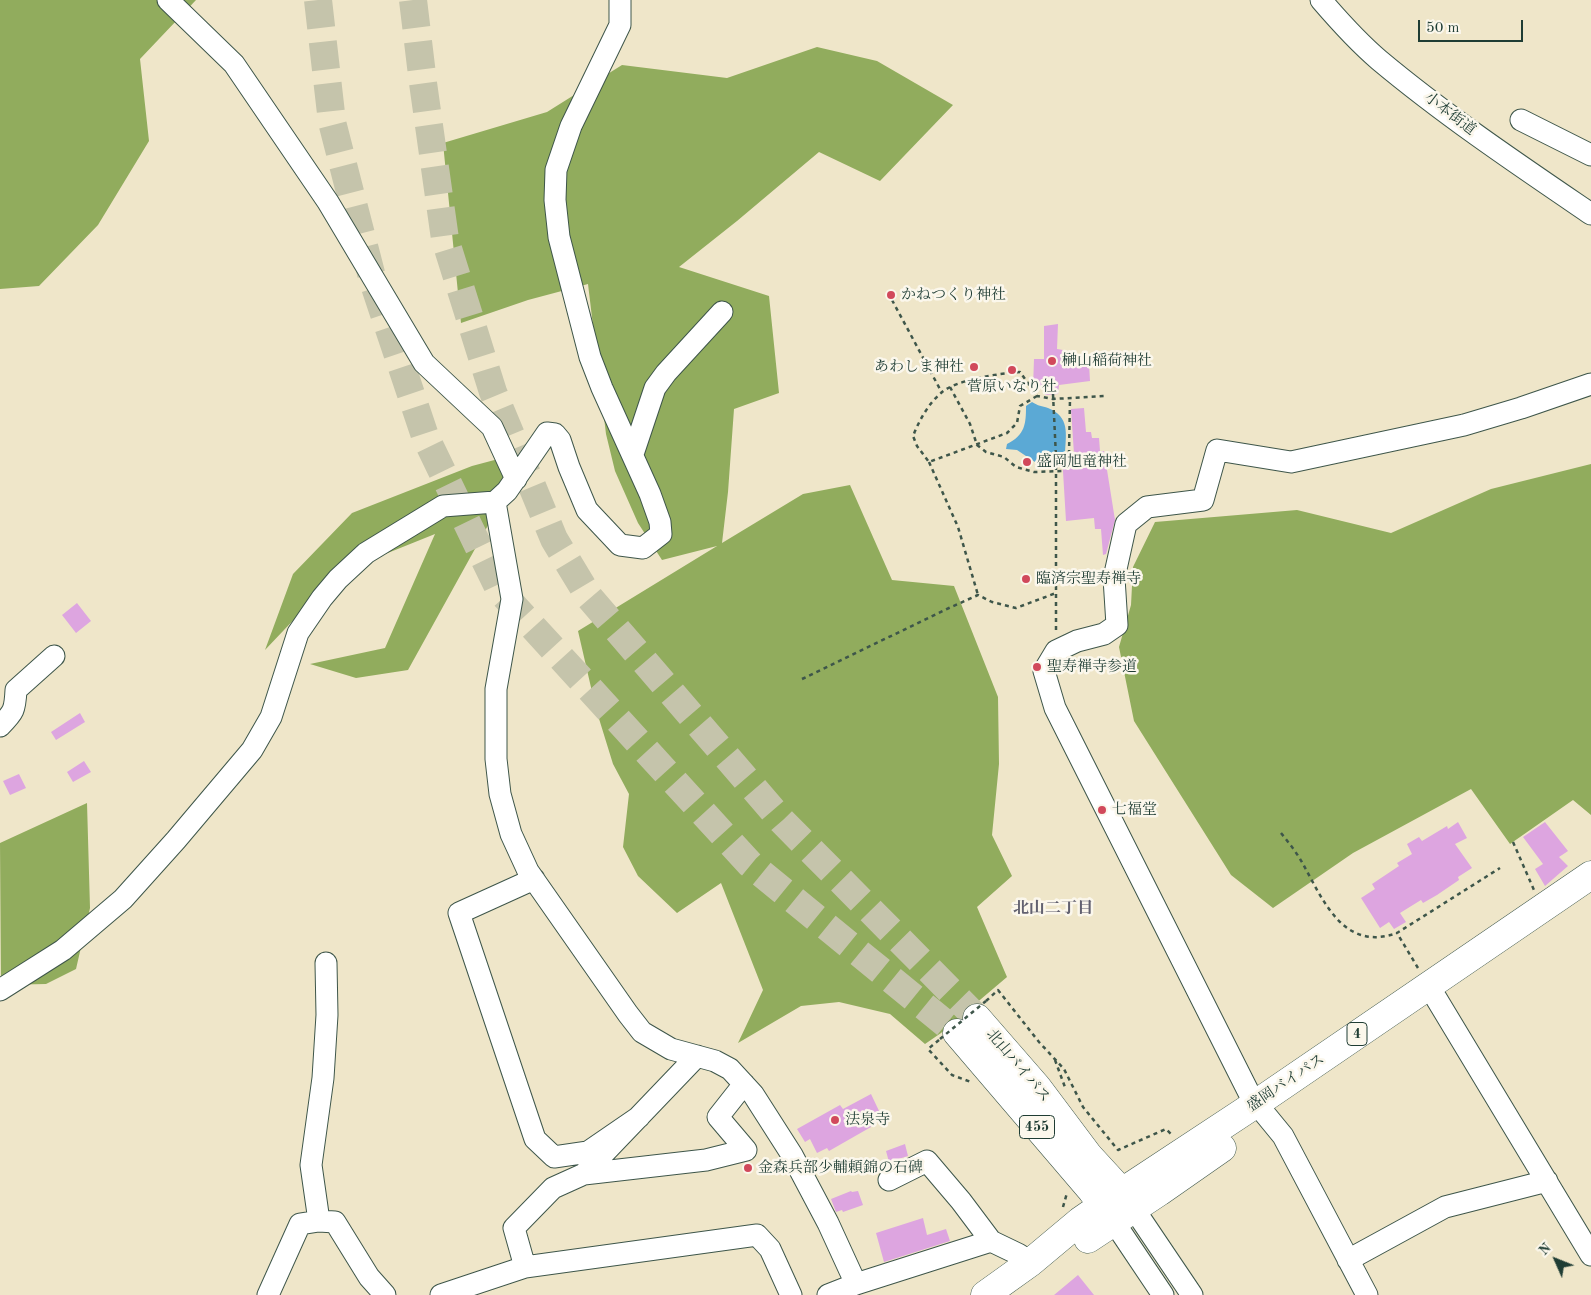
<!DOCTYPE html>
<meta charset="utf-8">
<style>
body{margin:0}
#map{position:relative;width:1591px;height:1295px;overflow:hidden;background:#efe6c9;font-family:"Old Standard TT",serif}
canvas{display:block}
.north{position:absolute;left:1531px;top:1235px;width:50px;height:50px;-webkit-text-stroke:4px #fbf7ec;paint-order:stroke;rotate:314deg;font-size:14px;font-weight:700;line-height:20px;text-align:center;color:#1f3d34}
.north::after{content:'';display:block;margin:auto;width:18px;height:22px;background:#1f3d34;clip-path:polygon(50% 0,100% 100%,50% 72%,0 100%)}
.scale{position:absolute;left:1418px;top:20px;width:105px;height:22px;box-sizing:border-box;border:2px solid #1f3d34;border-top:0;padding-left:6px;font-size:15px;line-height:18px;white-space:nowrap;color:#1f3d34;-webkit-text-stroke:4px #fbf7ec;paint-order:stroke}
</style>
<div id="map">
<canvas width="1591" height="1295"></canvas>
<div class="north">N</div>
<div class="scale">50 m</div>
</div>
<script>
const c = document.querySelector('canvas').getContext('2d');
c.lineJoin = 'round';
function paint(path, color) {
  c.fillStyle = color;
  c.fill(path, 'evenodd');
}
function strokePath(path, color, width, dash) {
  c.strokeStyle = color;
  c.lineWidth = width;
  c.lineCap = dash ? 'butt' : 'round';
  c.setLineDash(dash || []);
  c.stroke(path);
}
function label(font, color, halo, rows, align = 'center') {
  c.font = font + ' "Old Standard TT","Noto Serif JP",serif';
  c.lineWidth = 5;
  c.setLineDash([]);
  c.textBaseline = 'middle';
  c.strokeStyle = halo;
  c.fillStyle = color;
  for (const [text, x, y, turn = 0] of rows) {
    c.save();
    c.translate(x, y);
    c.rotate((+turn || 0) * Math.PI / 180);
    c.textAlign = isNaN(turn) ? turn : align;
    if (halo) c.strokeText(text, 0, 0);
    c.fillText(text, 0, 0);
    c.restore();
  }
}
const forest = new Path2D(`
 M0 0H196L140 59 149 141 98 225 39 286 0 289Z
 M817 47 877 61 953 105 880 181 819 152 737 221 679 267 769 296 779 393 734 409 728 492 722 543 803 494 850 485 892 580 954 586 998 697 999 764 992 835 1012 876 977 907 1007 977 941 1033 925 1044 890 1014 839 1002 801 1006 738 1043 763 990 721 883 677 913 638 876 623 847 629 794 613 764 596 709 578 631 717 546 662 560 638 523 615 471 606 434 588 284 528 300 461 323 443 143 547 112 622 65 727 78Z
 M532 450 507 491 408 670 356 678 310 664 385 648 435 534 338 573 265 650 293 574 352 513 472 466Z
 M1591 464V815L1573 800 1510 844 1471 789 1353 853 1273 908 1231 875 1134 721 1119 647 1131 605 1133 567 1155 522 1297 510 1391 533 1491 489Z
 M87 803 90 908 76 969 46 984 1 985 0 843Z`);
const water = new Path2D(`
 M1032 402C1038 406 1042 406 1048 408 1070 417 1066 433 1065 454L1048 461 1035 462 1017 450 1006 449 1007 444C1025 435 1026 424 1026 406Z`);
const building = new Path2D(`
 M1058 324 1057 349 1063 350 1062 357 1071 356V367L1089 364 1090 381 1059 385 1058 394 1045 395 1044 387 1033 388 1034 359H1044V326Z
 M1084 408 1086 432H1091L1092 438H1099L1100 451H1104L1115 520 1106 554 1103 555 1101 529H1095L1094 518 1066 521 1062 455 1074 454 1071 409Z
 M77 603 91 621 76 633 62 615Z
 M80 713 85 722 56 740 51 732Z
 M84 761 91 772 73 782 67 772Z
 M19 774 26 788 10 795 3 781Z
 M1458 822 1467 838 1455 844 1472 868 1458 877 1459 880 1437 895 1423 903 1421 900 1400 913 1406 922 1394 929 1389 922 1380 928 1361 898 1375 889 1372 884 1399 866 1397 863 1412 854 1407 844 1419 837 1422 841 1447 826 1448 829Z
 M1545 822 1568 851 1559 857 1568 866 1545 886 1535 869 1543 864 1523 837Z
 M871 1094 880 1113 867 1120 871 1127 829 1151 827 1148 817 1153 810 1139 805 1142 797 1129 840 1105 843 1109Z
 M905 1144 908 1156 889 1162 886 1151Z
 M851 1191 852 1192 858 1191 863 1205 843 1212 842 1210 836 1212 831 1199Z
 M923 1218 927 1235 946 1229 950 1241 884 1262 876 1233Z
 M1078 1275 1094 1295H1054Z`);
const highwayTunnel = new Path2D(`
 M318 0 332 122 373 281 425 436 500 591 750 864 957 1033
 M413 0 423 83 445 239 493 392 554 539 589 597 782 821 977 1018`);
const path = new Path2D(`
 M892 300 941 391
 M950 387 970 424 977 445 986 452 1004 457 1016 467 1034 472 1063 471
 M1053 394 1056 457V632
 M1037 396 1020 406 1017 423 1007 433 929 462 917 446 913 436C919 421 928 404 941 393 954 380 1002 373 1020 372L1037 396 1053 399 1105 396
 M1069 454 1070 398
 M929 462 958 527 978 595
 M802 679 949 608 978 595 992 602 1016 608 1056 593
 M1281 833C1289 843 1297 853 1303 864 1324 902 1344 952 1397 933
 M1513 842 1534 890
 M1418 968 1397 933 1500 868
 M986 1001 998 990 1039 1042 1064 1069 1083 1107 1118 1150 1166 1129 1171 1134
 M939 1040 928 1049 952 1075 971 1082
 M1055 1060 1066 1090
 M1063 1207 1067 1193`);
const minor = new Path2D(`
 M168 0 234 64 328 202 424 363 492 427 516 479
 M1321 0C1339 21 1358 42 1379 60 1446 116 1519 165 1591 214
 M1521 120 1591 155
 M633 454 655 388 666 373 722 312
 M495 502 512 599 496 689V759L500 794 511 834 528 871 628 1014 642 1032 671 1049 715 1061 730 1069 753 1094 792 1155 828 1223 856 1284
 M0 726C14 712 15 710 16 690L54 656
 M534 879 459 913 535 1139 554 1157 588 1152 639 1117
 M326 963 327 1015 323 1078 311 1165 319 1221 335 1222 369 1277 385 1295
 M0 990 63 950 123 899 176 840 252 750 271 717 298 633 322 598 338 579 366 553 443 506 495 502 507 491 547 433 555 434 560 440 569 467 587 510 620 545 643 548 661 534 660 522 650 494 602 388 590 357 559 237 555 200 556 170 571 126 620 25V0
 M1436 998 1591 1255
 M584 1174 706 1160 746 1150 718 1117 744 1084
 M889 1180 927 1161 961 1201 991 1241
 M1134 1209 1192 1295
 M1114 1222 1163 1295
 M1348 1260 1445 1207 1547 1181
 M525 1267 514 1228 553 1188 584 1174 697 1056
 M268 1295 300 1224 319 1221
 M441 1295 525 1267 757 1235 770 1249 791 1295
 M828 1295 856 1284 991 1241 1018 1254 1031 1262
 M1367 1295 1283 1136 1251 1097 1055 708 1044 671 1056 651 1077 641 1104 634 1117 625 1114 578 1126 524 1147 507 1203 500 1217 450 1291 462 1464 425 1521 408 1591 384`);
const highway = new Path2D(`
 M977 1018 1037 1087 1088 1155 1122 1192 1132 1205
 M957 1033 1092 1191 1113 1220
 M1088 1239 1159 1192 1222 1148
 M985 1295 1031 1262 1080 1221 1122 1192 1257 1103 1591 875`);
const pathBridge = new Path2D(`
 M940 1039 986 1001`);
const markers = [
 [891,295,5,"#d1495b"],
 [1052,361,5,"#d1495b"],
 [974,367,5,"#d1495b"],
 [1012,370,5,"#d1495b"],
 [1027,462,5,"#d1495b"],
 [1026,579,5,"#d1495b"],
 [1037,667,5,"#d1495b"],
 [1102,810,5,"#d1495b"],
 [835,1120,5,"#d1495b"],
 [748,1168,5,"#d1495b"]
];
const shields = [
 [1357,1034,20],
 [1037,1127,35]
];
const shieldNames = [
 ["4",1357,1034],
 ["455",1037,1127]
];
const streetNames = [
 ["小本街道",1450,114,37],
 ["北山バイパス",1018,1066,50],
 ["盛岡バイパス",1286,1083,-34]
];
const poiNames = [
 ["かねつくり神社",901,295],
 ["榊山稲荷神社",1062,361],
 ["あわしま神社",964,367,"right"],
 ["菅原いなり社",1012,387,"center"],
 ["盛岡旭竜神社",1037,462],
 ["臨済宗聖寿禅寺",1036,579],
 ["聖寿禅寺参道",1047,667],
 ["七福堂",1112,810],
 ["法泉寺",845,1120],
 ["金森兵部少輔頼錦の石碑",758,1168]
];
const neighbourhoodNames = [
 ["北山二丁目",1053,909]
];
paint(forest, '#91ac5d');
paint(water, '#5ba9d5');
paint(building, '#dda5e0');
strokePath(highwayTunnel, '#c5c4ab', 28, [28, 14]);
strokePath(minor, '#3e564a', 23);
strokePath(highway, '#3e564a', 29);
strokePath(path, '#3e564a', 2.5, [4, 4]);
strokePath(minor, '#fff', 21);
strokePath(highway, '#fff', 28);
strokePath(pathBridge, '#3e564a', 2.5, [4, 4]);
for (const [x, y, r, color] of markers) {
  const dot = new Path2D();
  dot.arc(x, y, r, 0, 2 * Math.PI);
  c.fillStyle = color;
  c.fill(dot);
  strokePath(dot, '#fbf7ec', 2);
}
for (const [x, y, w] of shields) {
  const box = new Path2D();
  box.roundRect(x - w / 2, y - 11.5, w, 23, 4);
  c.fillStyle = '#fbf7ec';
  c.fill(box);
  strokePath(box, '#1f3d34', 1);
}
label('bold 14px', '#1f3d34', null, shieldNames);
label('15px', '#1f3d34', '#fbf7ec', streetNames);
label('15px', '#1f3d34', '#fbf7ec', poiNames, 'left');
label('bold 16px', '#626170', '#fbf7ec', neighbourhoodNames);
</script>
